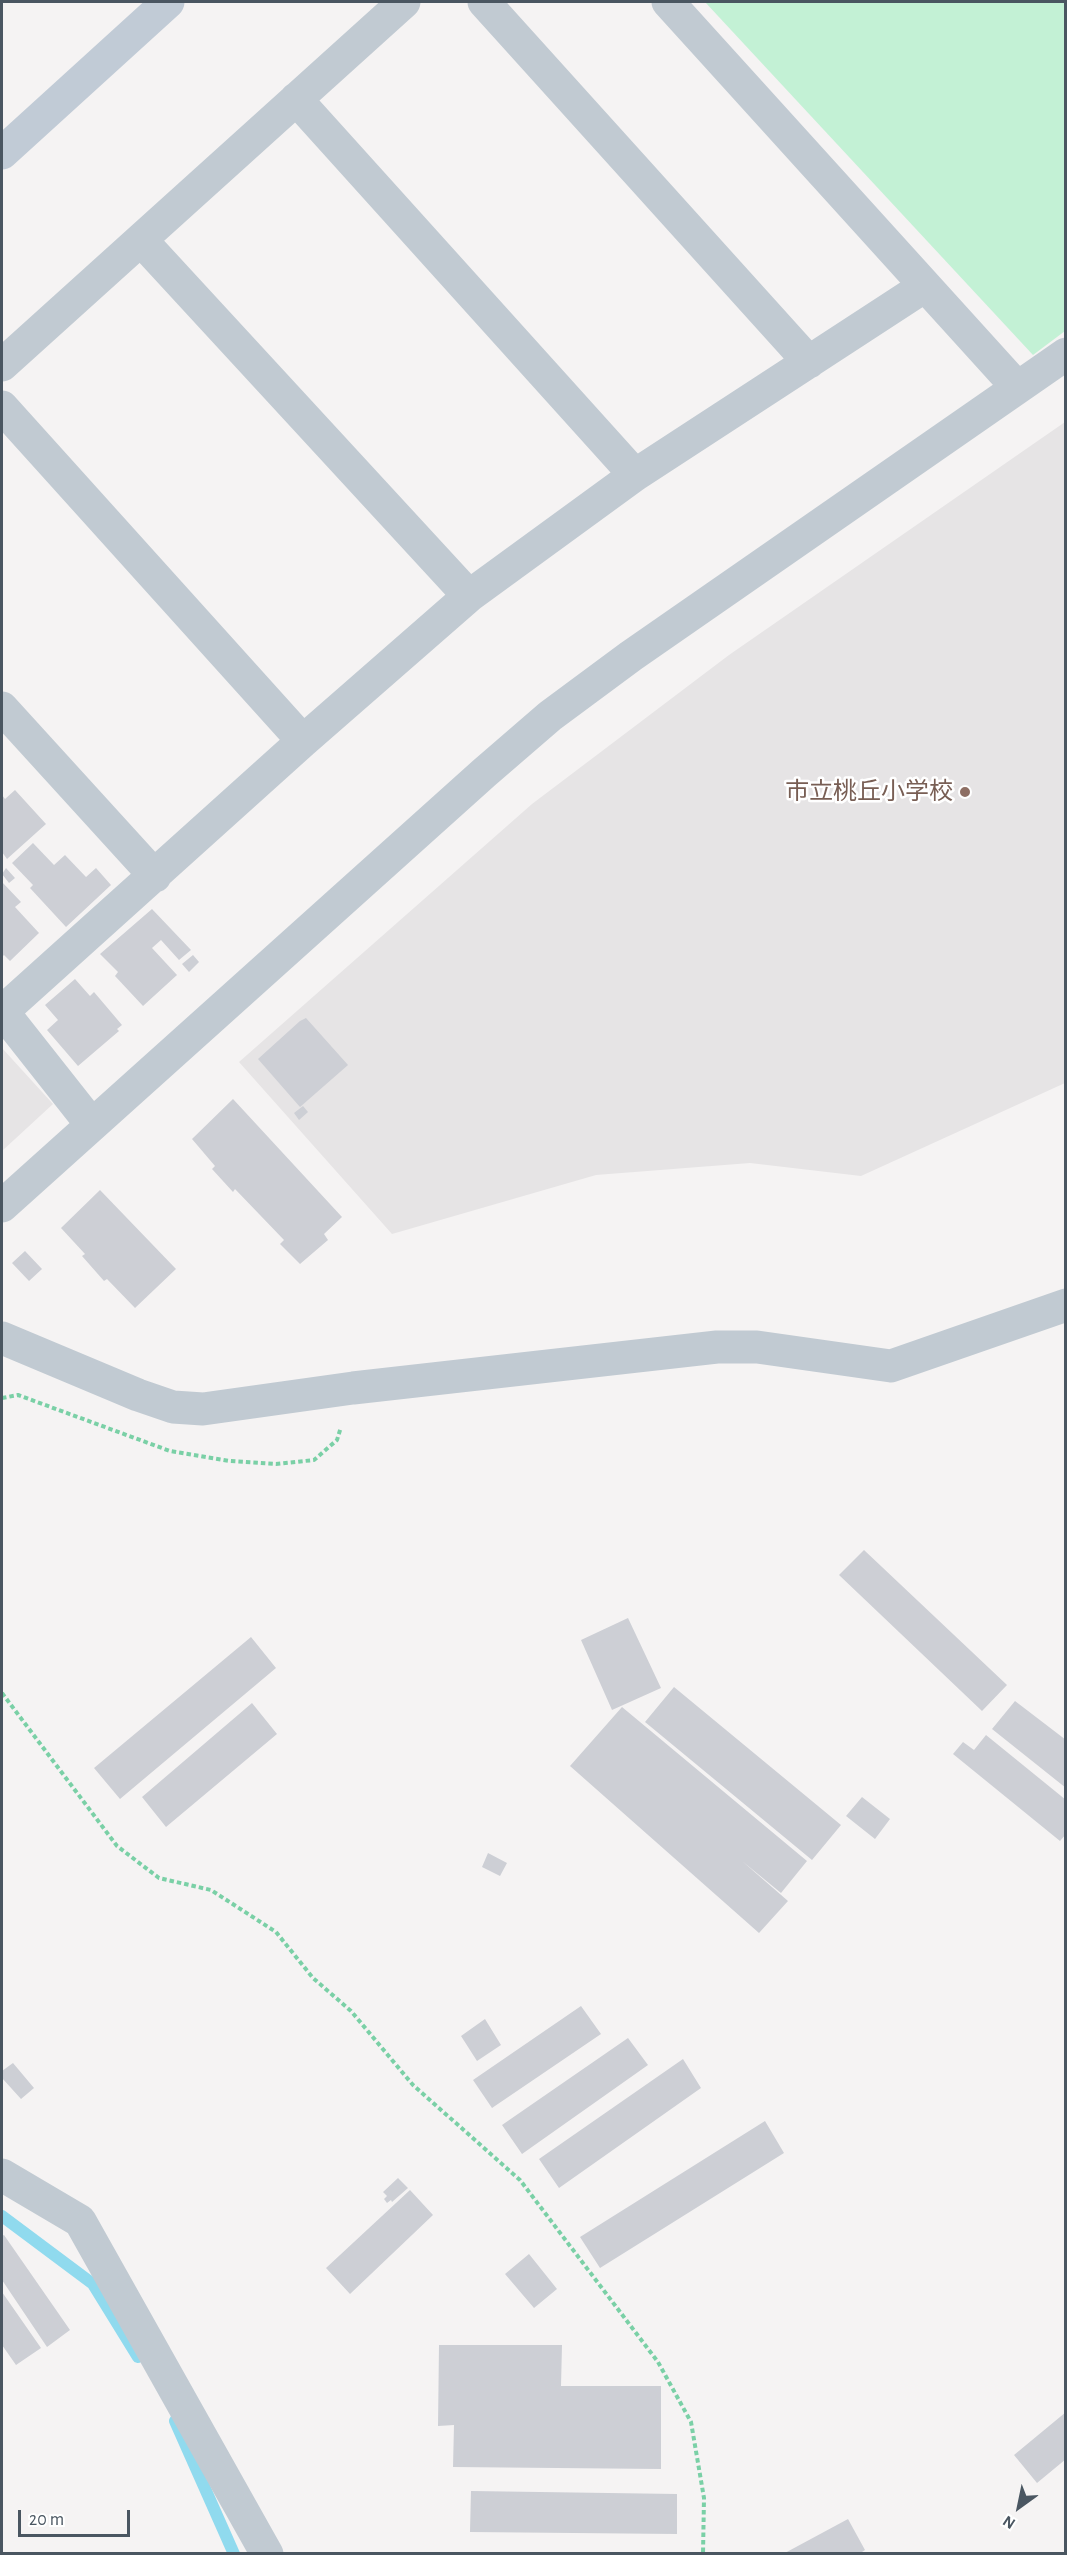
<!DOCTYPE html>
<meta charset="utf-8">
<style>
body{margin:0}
#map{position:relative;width:1067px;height:2555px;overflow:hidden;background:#f5f3f3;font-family:"Alegreya Sans",sans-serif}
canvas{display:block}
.frame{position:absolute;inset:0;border:3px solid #4a5661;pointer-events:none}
.north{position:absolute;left:989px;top:2477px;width:60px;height:60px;-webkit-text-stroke:4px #fff;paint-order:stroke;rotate:213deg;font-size:16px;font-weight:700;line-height:24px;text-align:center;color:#4a5661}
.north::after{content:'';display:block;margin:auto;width:21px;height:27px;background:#4a5661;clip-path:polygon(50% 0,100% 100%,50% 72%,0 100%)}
.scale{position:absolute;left:18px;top:2510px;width:112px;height:27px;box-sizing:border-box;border:3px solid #4a5661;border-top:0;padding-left:8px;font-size:18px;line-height:21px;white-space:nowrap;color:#4a5661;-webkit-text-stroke:4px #fff;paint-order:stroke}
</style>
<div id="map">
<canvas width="1067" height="2555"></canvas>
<div class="frame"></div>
<div class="north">N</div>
<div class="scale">20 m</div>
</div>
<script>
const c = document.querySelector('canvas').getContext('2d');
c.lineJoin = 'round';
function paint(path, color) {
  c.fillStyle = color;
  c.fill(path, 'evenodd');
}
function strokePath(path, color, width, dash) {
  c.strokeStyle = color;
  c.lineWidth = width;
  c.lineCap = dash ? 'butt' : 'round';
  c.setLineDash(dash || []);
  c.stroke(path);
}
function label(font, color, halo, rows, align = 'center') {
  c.font = font + ' "Alegreya Sans","Noto Sans JP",sans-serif';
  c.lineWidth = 5;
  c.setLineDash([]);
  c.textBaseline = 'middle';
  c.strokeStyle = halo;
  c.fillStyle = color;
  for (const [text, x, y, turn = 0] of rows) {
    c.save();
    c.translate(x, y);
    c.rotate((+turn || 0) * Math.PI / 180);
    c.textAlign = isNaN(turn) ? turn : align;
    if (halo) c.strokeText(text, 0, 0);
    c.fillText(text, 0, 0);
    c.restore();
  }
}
const education = new Path2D(`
 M1065 422V1083L861 1176 750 1163 596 1175 392 1234 239 1062 532 804 729 655Z
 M2 1048 53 1104 2 1151Z`);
const green = new Path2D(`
 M705 2H1065V331L1033 355Z`);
const stream = new Path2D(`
 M2 2216 93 2284 138 2357
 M175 2421 234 2554`);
const building = new Path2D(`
 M15 790 46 824 7 859 2 852V795L5 799Z
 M33 843 54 865 65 855 86 877 96 868 111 885 66 927 30 888 33 885 12 863Z
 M6 868 15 878 9 883 2 874Z
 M2 882 21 902 15 907 39 933 10 961 4 955 2 957Z
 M152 909 191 950 179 960 161 940 152 948 177 975 143 1006 115 976 118 972 100 954Z
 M193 955 199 962 189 972 182 964Z
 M75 979 90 996 94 992 122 1025 117 1029 119 1031 78 1066 47 1030 58 1020 45 1005Z
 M306 1018 348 1065 300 1107 258 1059 300 1021Z
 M233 1099 342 1217 324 1234 328 1240 300 1264 280 1244 284 1240 235 1189 233 1192 212 1169 215 1166 192 1139Z
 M303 1106 308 1112 299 1120 294 1113Z
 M100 1190 176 1269 135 1308 107 1279 104 1281 82 1256 85 1254 61 1228Z
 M25 1251 42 1269 29 1281 12 1263Z
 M864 1550 1007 1685 982 1711 839 1575Z
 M628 1618 661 1688 612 1710 581 1640Z
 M251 1637 276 1668 120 1799 94 1768Z
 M674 1687 841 1825 812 1860 645 1722Z
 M1015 1701 1066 1740V1788L992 1729Z
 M252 1703 277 1734 166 1827 142 1797Z
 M622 1707 807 1861 781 1893 742 1861 788 1901 759 1933 570 1766Z
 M986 1735 1066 1800V1834L1060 1841 953 1754 963 1742 974 1750Z
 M862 1797 890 1819 875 1839 846 1816Z
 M488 1853 507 1863 500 1876 482 1867Z
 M581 2006 601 2034 492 2108 473 2080Z
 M485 2019 501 2045 477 2061 461 2036Z
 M628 2038 648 2065 522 2154 502 2125Z
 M683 2059 701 2088 559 2188 539 2159Z
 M13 2063 34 2088 21 2099 2 2078V2071Z
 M765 2121 784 2153 600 2268 580 2237Z
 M398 2178 408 2188 392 2202 391 2200 387 2203 384 2199 387 2196 383 2192Z
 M410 2190 433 2215 350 2294 326 2268Z
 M4 2235 70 2330 47 2347 2 2280V2236Z
 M529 2254 557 2289 534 2308 505 2274Z
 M2 2292 41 2348 16 2365 2 2345Z
 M439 2345H562L561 2386H661V2469L453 2467 454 2425 438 2426Z
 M1066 2412V2459L1037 2483 1014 2455Z
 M471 2491 677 2494V2534L470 2532Z
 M848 2519 865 2550 859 2554H783Z`);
const path = new Path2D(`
 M2 1398 18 1395 170 1451 230 1461 276 1464 314 1460 337 1440 341 1427
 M2 1693 117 1846 159 1878 211 1890 276 1932 313 1978 351 2011 413 2085 520 2180 658 2362 691 2422 704 2498 703 2554`);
const street = new Path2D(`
 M484 2 809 362
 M668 2 1017 387
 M296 99 635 475
 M141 240 469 596
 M2 365 404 2
 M2 407 303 741
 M2 708 155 876
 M2 1011 92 1125
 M2 1012 303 741 469 596 635 475 925 286
 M2 1206 484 773 550 716 631 656 1066 354
 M2 1338 138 1395 173 1407 203 1409 353 1388 717 1347H757L891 1366 1066 1305
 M2 2175 80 2221 267 2554`);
const secondary = new Path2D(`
 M2 153 168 2`);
const markers = [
 [965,792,6,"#8d6e63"]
];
const educationNames = [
 ["市立桃丘小学校",953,792]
];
paint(education, '#e6e4e5');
paint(green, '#c3f1d5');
strokePath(stream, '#90daee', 12);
paint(building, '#cdcfd5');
strokePath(path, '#7ad0a6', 4, [4.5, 3]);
strokePath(street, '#c1cad2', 33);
strokePath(secondary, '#c1cbd6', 33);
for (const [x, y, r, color] of markers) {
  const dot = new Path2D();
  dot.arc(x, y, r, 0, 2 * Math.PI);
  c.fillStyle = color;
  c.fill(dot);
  strokePath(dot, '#fff', 2);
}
label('24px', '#785e54', '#fff', educationNames, 'right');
</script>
